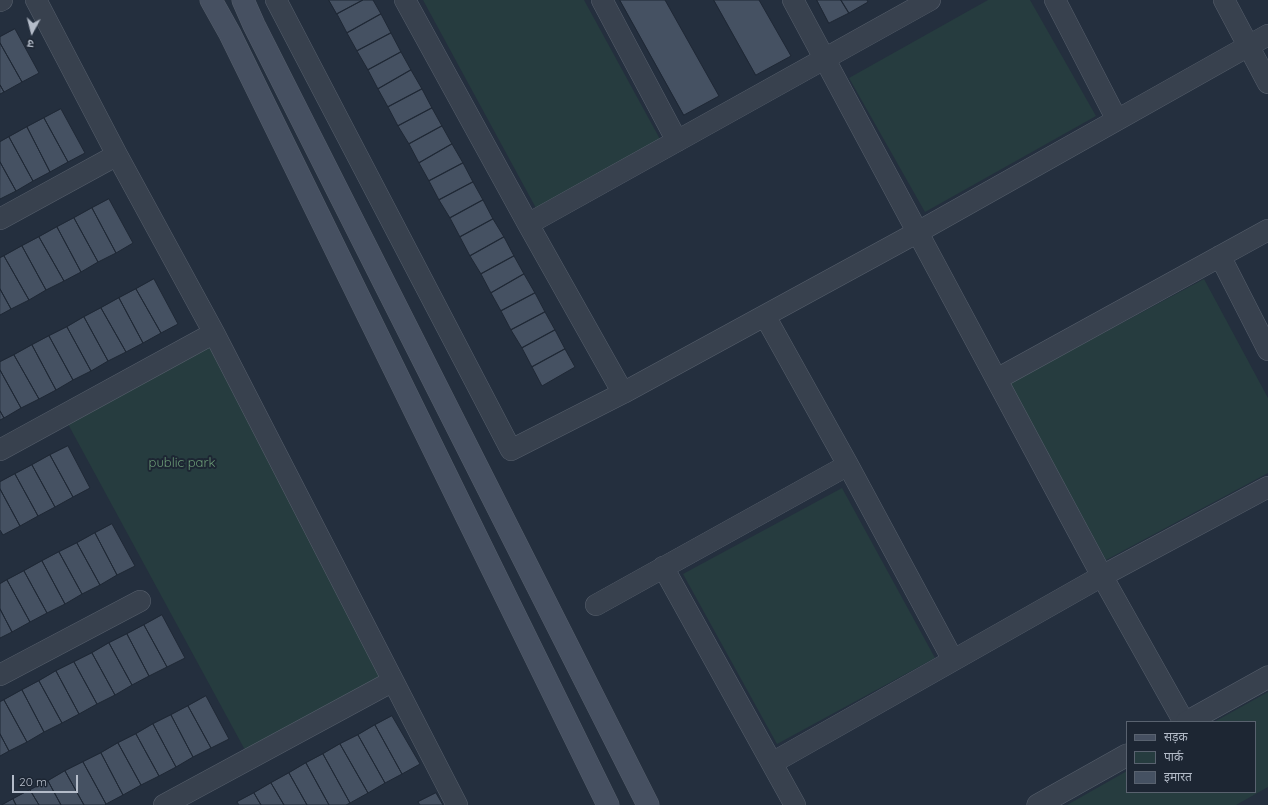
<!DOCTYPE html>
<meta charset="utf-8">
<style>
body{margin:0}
#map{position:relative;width:1268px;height:805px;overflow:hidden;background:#242f3e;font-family:Quicksand,"Noto Sans Devanagari",sans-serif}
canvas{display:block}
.legend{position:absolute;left:1126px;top:721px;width:130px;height:72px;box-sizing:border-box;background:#1d2633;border:1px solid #59626f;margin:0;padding:5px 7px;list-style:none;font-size:12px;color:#b4bcc9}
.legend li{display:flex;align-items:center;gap:8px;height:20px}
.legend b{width:20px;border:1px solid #59626f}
.north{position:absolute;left:12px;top:12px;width:40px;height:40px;-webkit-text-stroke:3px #1d2633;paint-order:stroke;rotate:187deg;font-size:11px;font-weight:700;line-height:16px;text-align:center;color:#b4bcc9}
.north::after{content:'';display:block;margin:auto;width:14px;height:18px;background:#b4bcc9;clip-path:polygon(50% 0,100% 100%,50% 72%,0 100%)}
.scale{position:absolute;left:12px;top:775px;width:66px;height:18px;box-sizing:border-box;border:2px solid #b4bcc9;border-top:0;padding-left:5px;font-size:12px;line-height:14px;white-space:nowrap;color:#b4bcc9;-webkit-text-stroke:3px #1d2633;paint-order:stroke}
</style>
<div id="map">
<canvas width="1268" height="805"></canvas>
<ul class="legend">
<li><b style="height:5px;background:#465061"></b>सड़क</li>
<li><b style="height:11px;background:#263c3f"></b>पार्क</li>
<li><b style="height:11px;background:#455162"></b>इमारत</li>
</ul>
<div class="north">उ</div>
<div class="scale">20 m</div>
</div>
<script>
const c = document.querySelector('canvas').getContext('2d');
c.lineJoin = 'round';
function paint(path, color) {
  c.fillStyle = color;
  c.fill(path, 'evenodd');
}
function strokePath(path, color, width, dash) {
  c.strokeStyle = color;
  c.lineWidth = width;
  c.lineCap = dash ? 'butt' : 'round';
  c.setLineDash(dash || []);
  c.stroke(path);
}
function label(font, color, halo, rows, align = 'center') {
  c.font = font + ' Quicksand,sans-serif';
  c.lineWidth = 4;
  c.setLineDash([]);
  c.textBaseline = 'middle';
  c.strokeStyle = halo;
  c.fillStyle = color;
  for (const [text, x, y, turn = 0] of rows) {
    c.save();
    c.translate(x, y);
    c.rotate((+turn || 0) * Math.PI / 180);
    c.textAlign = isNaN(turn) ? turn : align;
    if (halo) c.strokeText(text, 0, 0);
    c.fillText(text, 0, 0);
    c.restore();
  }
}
const green = new Path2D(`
 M423 0H584L661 141 536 208Z
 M988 0H1030L1096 116 925 212 849 78Z
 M1204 279 1268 398V473L1106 560 1010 383Z
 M213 344 381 677 245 750 68 424Z
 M842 488 935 658 777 744 683 574Z
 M1268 692V787L1236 805H1067L1127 771V792H1255V722H1214Z`);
const building = new Path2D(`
 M329 0H363L337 14Z
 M363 0H373L381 14 347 33 337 14Z
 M620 0H665L719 96 684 115Z
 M714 0H759L791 56 756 75Z
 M817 0H841L849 13 829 23Z
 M841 0H867L868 2 849 13Z
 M381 14 391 33 357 51 347 33Z
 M15 29 39 73 22 82 0 43V37Z
 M391 33 401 52 368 70 357 51Z
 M0 43 22 82 4 92 0 85Z
 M401 52 411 70 378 89 368 70Z
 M411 70 422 89 388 107 378 89Z
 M0 85 4 92 0 94Z
 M422 89 432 108 398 126 388 107Z
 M432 108 442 126 409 144 398 126Z
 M61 109 85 153 68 162 44 118Z
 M44 118 68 162 50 172 27 127Z
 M442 126 452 144 419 163 409 144Z
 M27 127 50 172 33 181 9 137Z
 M9 137 33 181 16 191 0 162V142Z
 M452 144 463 163 429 181 419 163Z
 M0 162 16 191 0 199Z
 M463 163 473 182 439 200 429 181Z
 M473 182 483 200 450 218 439 200Z
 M109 199 133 243 116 253 92 208Z
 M483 200 493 219 460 237 450 218Z
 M92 208 116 253 98 262 74 218Z
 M74 218 98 262 81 272 57 227Z
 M493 219 504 237 470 256 460 237Z
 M57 227 81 272 64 281 39 237Z
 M39 237 64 281 46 290 22 246Z
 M504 237 514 256 481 274 470 256Z
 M22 246 46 290 29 300 4 256Z
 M4 256 29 300 11 309 0 289V258Z
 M514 256 524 274 491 293 481 274Z
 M524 274 535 293 501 311 491 293Z
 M154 279 178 324 161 333 136 289Z
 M0 289 11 309 0 315Z
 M136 289 161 333 143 343 119 298Z
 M535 293 545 312 511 330 501 311Z
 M119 298 143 343 126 352 101 308Z
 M101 308 126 352 108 361 84 317Z
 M545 312 555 330 522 348 511 330Z
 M84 317 108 361 91 371 67 327Z
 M67 327 91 371 73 380 49 336Z
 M555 330 565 349 532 367 522 348Z
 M49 336 73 380 56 390 32 345Z
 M32 345 56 390 39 399 14 355Z
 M565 349 575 367 542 386 532 367Z
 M14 355 39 399 21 408 0 370V362Z
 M0 370 21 408 4 418 0 411Z
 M0 411 4 418 0 420Z
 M68 446 90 488 73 497 50 455Z
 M50 455 73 497 55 507 32 465Z
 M32 465 55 507 38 516 15 474Z
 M15 474 38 516 20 526 0 489V482Z
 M0 489 20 526 3 535 0 530Z
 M112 524 135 566 117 575 95 533Z
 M95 533 117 575 100 585 77 543Z
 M77 543 100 585 82 594 59 552Z
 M59 552 82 594 65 604 42 561Z
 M42 561 65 604 47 613 24 571Z
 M24 571 47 613 30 622 7 580Z
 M7 580 30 622 12 632 0 609V584Z
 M0 609 12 632 0 638Z
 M162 615 185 658 167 667 144 625Z
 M144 625 167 667 149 676 127 634Z
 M127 634 149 676 132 685 109 643Z
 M109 643 132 685 115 695 92 653Z
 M92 653 115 695 97 704 74 662Z
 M74 662 97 704 79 714 56 671Z
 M56 671 79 714 62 723 39 681Z
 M39 681 62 723 44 732 22 690Z
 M22 690 44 732 27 742 4 700Z
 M206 696 229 739 211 748 188 706Z
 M4 700 27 742 9 751 0 734V702Z
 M188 706 211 748 193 757 171 715Z
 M171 715 193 757 176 767 153 724Z
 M392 716 420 764 402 774 375 725Z
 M153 724 176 767 159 776 136 734Z
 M375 725 402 774 385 783 358 735Z
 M0 734 9 751 0 756Z
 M136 734 159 776 141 785 118 743Z
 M358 735 385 783 368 793 340 744Z
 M118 743 141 785 123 795 101 753Z
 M340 744 368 793 350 803 323 754Z
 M101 753 123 795 106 804 83 762Z
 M323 754 350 803 346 805H329L306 763Z
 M83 762 106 804 105 805H84L65 771Z
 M306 763 329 805H307L289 773Z
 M65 771 84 805H61L48 781Z
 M289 773 307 805H284L271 783Z
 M48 781 61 805H39L30 790Z
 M271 783 284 805H261L254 793Z
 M30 790 39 805H16L13 799Z
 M254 793 261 805H239L237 802Z
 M436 793 443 805H420L418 802Z
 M13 799 16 805H2Z`);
const minor = new Path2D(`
 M36 0 117 155 214 333 457 805
 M276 0 511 450 623 393 918 232 1268 35
 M405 0 528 224 623 393
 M602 0 677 141
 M793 0 1102 576 1184 722
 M1055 0 1117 120
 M1224 0 1268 83
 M0 1 2 0
 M0 219 117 155
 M528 224 930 0
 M1220 256 1268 350
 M765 316 848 465 953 660
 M997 379 1268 230
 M0 450 214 333
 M663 567 795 805
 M596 605 848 465
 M0 675 140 601
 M772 763 1102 576 1268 487
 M164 805 393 681`);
const tertiary = new Path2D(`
 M1187 722 1268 677
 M1038 805 1127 755`);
const secondary = new Path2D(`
 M211 0 230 34 608 805
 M243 0 254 25 648 805`);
const parkNames = [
 ["public park",182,463]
];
paint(green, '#263c3f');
paint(building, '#455162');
strokePath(building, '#1f2835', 1);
strokePath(minor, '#565f6c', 22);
strokePath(tertiary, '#565f6c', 23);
strokePath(secondary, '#565f6c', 23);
strokePath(minor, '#38414e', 21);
strokePath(tertiary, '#38414e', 22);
strokePath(secondary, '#465061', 22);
label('13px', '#6b9a76', '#1d2633', parkNames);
</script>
